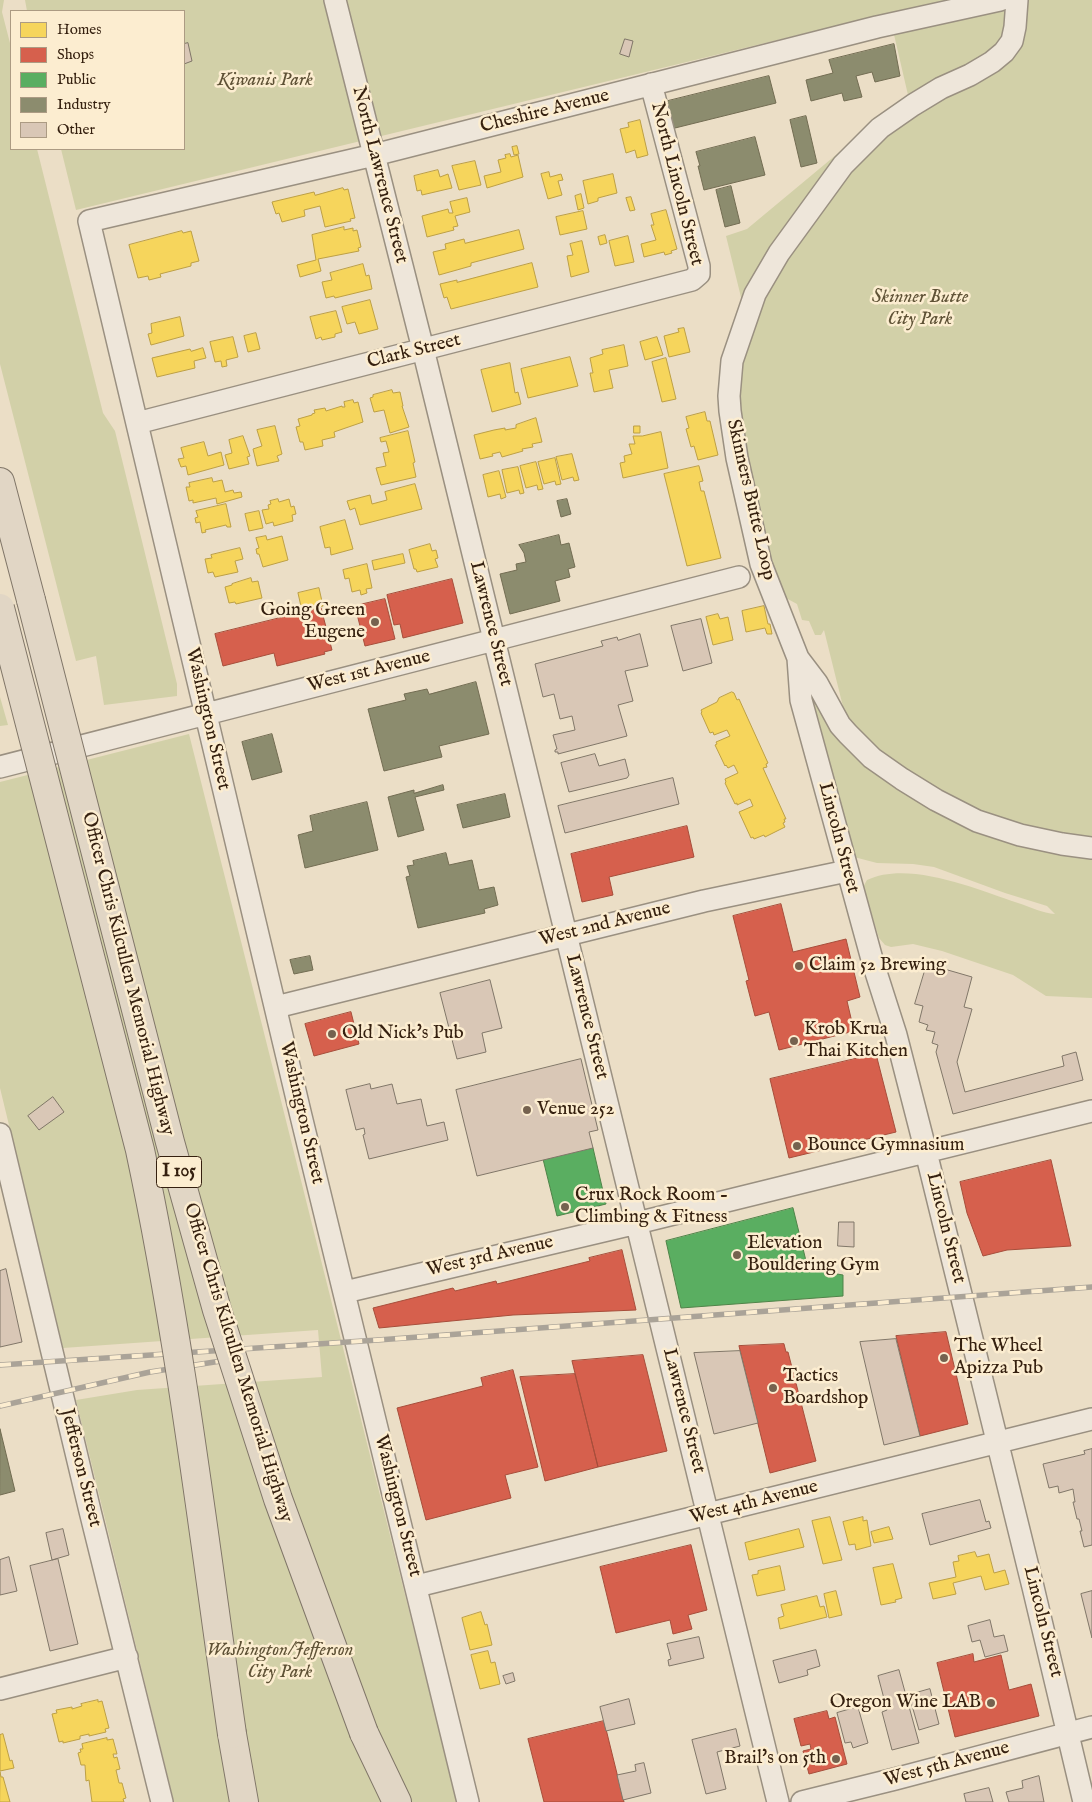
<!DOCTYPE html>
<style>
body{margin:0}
#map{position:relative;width:1092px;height:1802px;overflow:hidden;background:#ebdec6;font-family:"IM FELL English",serif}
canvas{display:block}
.legend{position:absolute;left:10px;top:10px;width:175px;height:140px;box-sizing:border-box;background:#fcedd0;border:1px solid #ac9b83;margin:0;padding:6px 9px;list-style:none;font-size:15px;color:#35200f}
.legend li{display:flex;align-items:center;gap:10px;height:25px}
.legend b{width:25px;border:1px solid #ac9b83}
</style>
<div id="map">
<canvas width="1092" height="1802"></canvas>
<ul class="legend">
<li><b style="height:14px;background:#f6d55c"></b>Homes</li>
<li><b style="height:14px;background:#d6604d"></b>Shops</li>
<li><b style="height:14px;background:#5aae61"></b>Public</li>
<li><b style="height:14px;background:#8c8c6e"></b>Industry</li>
<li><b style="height:14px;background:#d9c7b6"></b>Other</li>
</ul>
</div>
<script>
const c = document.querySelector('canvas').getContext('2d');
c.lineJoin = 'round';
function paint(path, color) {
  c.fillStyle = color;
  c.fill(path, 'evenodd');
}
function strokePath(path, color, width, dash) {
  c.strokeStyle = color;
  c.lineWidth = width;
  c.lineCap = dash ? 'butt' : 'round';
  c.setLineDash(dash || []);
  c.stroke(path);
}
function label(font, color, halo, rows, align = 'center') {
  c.font = font + ' "IM FELL English",serif';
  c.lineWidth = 5;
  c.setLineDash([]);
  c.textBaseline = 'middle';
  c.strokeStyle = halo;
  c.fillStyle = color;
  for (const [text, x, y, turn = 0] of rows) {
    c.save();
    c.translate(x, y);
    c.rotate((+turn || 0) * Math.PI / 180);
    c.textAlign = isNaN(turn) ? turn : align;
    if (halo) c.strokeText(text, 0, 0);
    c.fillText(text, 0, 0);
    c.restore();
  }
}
const green = new Path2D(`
 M0 0H4L2 12 11 47V149H37L103 413 115 431 177 684V696L104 705 96 656 76 661 0 364Z
 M25 0H1092V998L1046 996 1013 975 942 951 913 944 891 947 885 945 879 938 863 887 867 880C908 860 977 889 1018 903 1030 907 1043 913 1055 914L1047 906 1005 893 934 867 913 864 877 863 854 857 808 688 854 751 824 630 821 635H815L809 621 802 620 797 604 784 597 754 503 740 436 739 394 745 346 750 334 726 236 747 229 908 95 889 13 76 210 61 149H184V11H27Z
 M0 697 8 725 0 726Z
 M189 734 457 1802H174L76 1400 137 1390 322 1377 318 1330 63 1348 0 1088V782Z`);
const homes = new Path2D(`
 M640 120 648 155 637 158 635 150 626 153 620 129 629 127 628 123Z
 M517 146 519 154 514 155 512 147Z
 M510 154 511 157 518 155 523 177 487 188 484 176 501 172 498 160 506 158 505 155Z
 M475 161 481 185 459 190 452 166Z
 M438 170 440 177 448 174 452 188 422 195 421 190 417 191 414 176Z
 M549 172 550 177 561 174 563 180 558 181 562 195 548 199 541 174Z
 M613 174 617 193 598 198V201L588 204 583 181Z
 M343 188 344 190 348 189 355 218 350 219 351 221 325 227 320 206 304 210 305 216 282 222 279 213 276 214 272 202 314 192 315 195Z
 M581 194 584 208 578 210 575 196Z
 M631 197 635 210 630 211 626 198Z
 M467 198 470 212 455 216 458 226 453 227 454 230 427 237 422 216 448 209 449 213H453L450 202Z
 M666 210 677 249 671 251 672 253 665 255 664 252 644 257 641 244 656 240 651 225H654L651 214Z
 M583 211 587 229 560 235 556 217Z
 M344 227V230L353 228V231L357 230 361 247 358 248 359 251 318 259 321 271 300 277 297 265 316 260 312 235Z
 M519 230 524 249 471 263V266L439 275 433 252 446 249 445 244 464 239 465 243Z
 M182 231 183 233 191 231 199 261 191 263V266L160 274 161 277 149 280 148 276 138 278 129 245Z
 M605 235 607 243 600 245 598 237Z
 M628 236 634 262 615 266 609 241Z
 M582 241 589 272 571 277 567 256 573 255 570 244Z
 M532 263 538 287 451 309 447 297 444 298 440 284 457 280V282Z
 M363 264 366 276 369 275 372 289 335 298 334 296 326 298 322 282 332 280 330 273Z
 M370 300 378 329 359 334 355 322 347 324 342 307Z
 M336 311 342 332 335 334V337L322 340 321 337 316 339 310 317Z
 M180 317 184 336 151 345 148 334 152 333 151 324Z
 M684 328 690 352 669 357 664 336 679 332 678 329Z
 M256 333 260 349 248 352 244 336Z
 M233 337 238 357 226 360 227 366 222 367 221 361 215 362 210 342Z
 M657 337 663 355 645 360 640 342Z
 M624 345 628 366 609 370 613 388 594 392 590 373H593L590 358 603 354 602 350Z
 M203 348 206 358 194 361 195 368 157 377 152 358 190 349 191 351Z
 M570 357 578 386 528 398 521 369Z
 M666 358 676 399 662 402 652 362Z
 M510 363 515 393 518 392 521 404 492 412 481 370Z
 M392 390 393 393 400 392 403 406H402L409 427 390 433 384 410 374 412 370 398 373 397V395Z
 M353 400 354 403 358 402 363 422 334 432 335 437 322 440 323 446 305 450 303 442H300L296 427 300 426 298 419 312 415V414L315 413 314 410 325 408 326 411 342 406V407H345L344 402Z
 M705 412 707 421H710L718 455 698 460 694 446 691 447 686 429 689 428 686 417Z
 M536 418 542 442 532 444 533 447 522 449 523 451 502 457 500 452 492 454 493 456 480 459 474 435 494 430 505 428V430L516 428V425Z
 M275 426 282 454 277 456 279 461 257 466 253 449 262 446 257 430Z
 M634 426H640V433H634Z
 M408 431 415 462 413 463 416 477 381 485 376 468 386 466 383 453 389 452 386 441 381 442 380 438Z
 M661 432 668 468 623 478 620 463 625 462 624 456 632 454 629 444H635L633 436H642Z
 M243 436 250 456 247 457 249 464 229 469 225 455 232 453 229 440Z
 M204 442 208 456 221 452 224 465 188 475 186 466 181 467 178 459 184 458 181 448Z
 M572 454 579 480 574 481 573 477 562 480 556 457Z
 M555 458 561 484 556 485 555 481 544 484 538 462Z
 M536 462 543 489 538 490 537 485 526 488 520 466Z
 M699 466 703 481 699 482 701 491H704L721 558 687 566 664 474Z
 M518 467 524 493 520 494 519 490 507 493 502 470Z
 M499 471 506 497 501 499 500 494 488 497 483 475Z
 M212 478 213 482 222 480 225 492 233 490 234 493 241 492 242 497 217 504 216 498 193 503V500L189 501 186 487H190L189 483Z
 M415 484 422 509 360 525 355 508 350 510 347 501 370 495 372 504 387 500 385 492Z
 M278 499 279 502 289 499 291 507 294 506 296 514 292 515 293 521 274 526 273 522 266 524 262 510 269 509 268 505 271 504 270 501Z
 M226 504 231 527H227L226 525 205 530 206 532 202 533 200 522 196 523 195 518 198 517 196 511Z
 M259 511 263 528 249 531 245 514Z
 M345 520 353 549 331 555 330 547 325 548 320 527Z
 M266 536 267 540 282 536 288 560 263 567 259 554H257L256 549 259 548 256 538Z
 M430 544 432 551 436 550 438 558 435 559 438 567 417 572 416 569H414L409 550Z
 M240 548 243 559 235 561 238 572 215 577 213 572 208 573 205 559 212 558 211 555Z
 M403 554 405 563 374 570 372 561Z
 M367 564 372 588 366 589 367 593 361 595 360 590 352 592 349 578 345 579 343 570Z
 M251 578 252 582 258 581 262 598 236 604 235 602 229 603 225 587 232 585V584Z
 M319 588 323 606 302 611 298 593Z
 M764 606 768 624H770L772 634H767L765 628 746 632 742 611Z
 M718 614 720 619 728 617 733 640 713 645 706 617Z
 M732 692 734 693 737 700 739 699 768 763 766 764 767 767 763 768 786 819H784L785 822 783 823 785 827 765 837 764 835 754 839 753 837 751 838 739 812 753 806 750 799 737 805V803L735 804 725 783 726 782 725 779 738 773 734 765 728 768 726 765 725 766 715 745 717 744 716 742 730 736 727 730 714 735 713 732 710 733 701 713 702 712 701 710 717 702 719 698Z
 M830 1517 842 1560 823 1564 812 1521Z
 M863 1517V1521L867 1520 871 1546 856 1550 855 1544 849 1545 843 1522Z
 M889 1527 893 1539 874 1543 871 1532Z
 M799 1529 804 1547 749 1560 745 1543Z
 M975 1552 977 1557 989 1554 994 1573 1005 1570 1009 1584 985 1590 981 1576 953 1583 956 1594 933 1599 929 1583 956 1577 953 1562 959 1561 958 1556Z
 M893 1564 902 1598 895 1600 896 1602 881 1605 873 1568Z
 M780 1566 785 1590 757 1596 752 1575 758 1574V1571Z
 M836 1591 842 1615 829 1618 824 1594Z
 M817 1596 820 1607 824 1606 827 1617 780 1629 778 1618 784 1616 781 1605Z
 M481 1612 485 1625 487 1624 492 1645 470 1650 462 1618Z
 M488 1651 491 1663 495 1662 500 1684 480 1689 471 1655Z
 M98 1700V1702L102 1701 109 1728 105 1729 106 1732 89 1736V1734L80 1736V1739L63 1743V1741L59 1742 52 1714 57 1713 56 1710 72 1707V1709L82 1706 81 1704Z
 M3 1734 10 1761 12 1760 14 1768 0 1771V1735Z
 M107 1738V1740L113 1739 117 1754H113L114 1758 117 1757 120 1769 116 1770 119 1783H122L126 1798 123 1799 124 1802H92L89 1780 86 1781 85 1765H81L78 1753 81 1752 80 1749H83L82 1744Z
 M0 1772 1 1777H3L10 1802H0Z`);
const shops = new Path2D(`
 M452 579 463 623 403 638 400 624 394 625 387 595Z
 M385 599 395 639 365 646 355 606Z
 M321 608 332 650 324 652 325 654 277 666 274 653 223 666 215 634Z
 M687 826 694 857 609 877 613 895 582 902 571 854Z
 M781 904 793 952 846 939 860 997 847 1001 854 1031 779 1050 769 1012 755 1016 746 981 749 980 733 916Z
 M351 1012 359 1044 314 1056 305 1024Z
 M876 1054 896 1132 789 1158 770 1079Z
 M1051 1160 1071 1246 1007 1250 983 1256 967 1213 960 1182Z
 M622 1250 636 1310 513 1315 379 1328 373 1308 453 1288 455 1291 496 1281 497 1284 590 1261 589 1258Z
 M946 1332 968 1424 920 1436 896 1336Z
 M784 1344 786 1352H788L816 1461 770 1473 739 1346Z
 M643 1355 667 1451 598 1467 572 1361Z
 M513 1370 538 1467 505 1475 511 1498 426 1520 397 1408 483 1386 481 1378Z
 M575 1374 598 1467 545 1481 520 1377Z
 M691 1545 707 1610 688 1615 692 1629 673 1634 670 1620 616 1633 600 1567Z
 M973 1654 974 1662 1001 1655 1009 1690 1031 1684 1039 1716 955 1737 937 1663Z
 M827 1711 829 1719 835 1717 847 1764 809 1774 803 1751 811 1749 810 1744 801 1746 794 1719Z
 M604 1721 624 1802H544L528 1739Z`);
const public = new Path2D(`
 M593 1148 606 1204 557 1216 543 1159Z
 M793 1208 808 1269 843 1275V1296L681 1308 666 1241Z`);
const industry = new Path2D(`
 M894 44 900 76 875 82 872 72 856 76 862 97 844 101 842 93 811 101 806 80 833 73 829 60Z
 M769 76 776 103 671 129 664 102Z
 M806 116 817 163 801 167 790 120Z
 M755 137 765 175 704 190 698 166H700L696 152Z
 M731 186 740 223 725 227 716 190Z
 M567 499 571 514 561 517 557 501Z
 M559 535 561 545 569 543 575 567 568 569 570 577 555 581 560 601 510 614 500 574 517 570 516 564 526 562 524 553 519 545Z
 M476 682 489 734 439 746 442 757 384 771 368 709 406 700 404 694 427 689 429 694Z
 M272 734 282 772 252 780 242 742Z
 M443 785 444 790 415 797 424 830 398 837 388 797 414 790V793Z
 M505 794 510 817 463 828 457 805Z
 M367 802 378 850 305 868 298 835 313 831 310 816Z
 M446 853 449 865 472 860 479 890 494 887 498 905 484 909 485 913 418 928 406 877 410 876 407 866 414 865 413 861Z
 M310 956 313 970 294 974 290 960Z
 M0 1429 15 1491 0 1495Z`);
const building = new Path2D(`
 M625 39 633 41 629 57 620 54Z
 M188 43 192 61 184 64V44Z
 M701 619 712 663 683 671 671 626Z
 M640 634 648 666 625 671 633 701 618 705 627 736 558 754V752H555V750L557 749 553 735 575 730 572 716 560 719 554 694 543 697 535 664 603 646 601 641 617 637 618 640Z
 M595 754 599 766 625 759 629 775 627 778 569 792 561 763Z
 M673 778 679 804 565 833 558 806Z
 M927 964 972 977 964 1007 972 1009 957 1062 965 1092 1064 1066 1062 1056 1076 1052 1083 1080 953 1114 936 1052 938 1045 932 1043 935 1032 926 1030 928 1025 919 1022 923 1006 915 1004Z
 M490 980 502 1028 482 1033 486 1052 457 1059 440 993Z
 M581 1059 598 1130 589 1132 593 1148 477 1176 456 1090Z
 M370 1084 371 1089 392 1084 397 1104 421 1099 427 1126 444 1122 448 1140 369 1159 363 1135 365 1134 364 1128 356 1130 346 1090Z
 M53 1097 64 1112 39 1130 28 1116Z
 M839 1222H854V1247L838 1246Z
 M6 1269 22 1342 0 1347V1271Z
 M896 1339 920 1436 884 1445 860 1342Z
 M740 1351 758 1423 714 1434 694 1353Z
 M1092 1449V1545L1084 1547 1080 1531H1082L1079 1519H1077L1073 1502H1075L1073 1489 1059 1493 1058 1486 1049 1488 1043 1464 1085 1454 1084 1451Z
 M980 1500 986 1522 989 1521 991 1528 930 1545 922 1514Z
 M63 1529 69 1555 52 1560 46 1533Z
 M9 1557 17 1591 0 1595V1560Z
 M58 1559 78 1644 50 1651 30 1566Z
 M1092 1591V1638L1081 1594Z
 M990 1620 994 1637 1004 1635 1008 1651 985 1657 980 1640 972 1642 968 1626Z
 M699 1637 704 1658 669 1666 668 1660 671 1659 667 1644Z
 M816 1650 820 1666 807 1670 808 1675 779 1683 773 1661Z
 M899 1670 919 1743 892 1750 882 1712 887 1710 878 1676Z
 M513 1673 515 1681 506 1684 503 1676Z
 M930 1689 939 1724 919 1730 909 1695Z
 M629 1699 635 1724 606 1731 600 1707Z
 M858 1707 868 1743 853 1748 851 1742 845 1743 837 1713Z
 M736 1729 740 1746 717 1752 726 1789 706 1794 692 1740Z
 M644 1763 651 1793 623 1800 617 1775 636 1771 635 1765Z
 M1039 1776 1044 1802H1009L1006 1792 1023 1788 1022 1781Z
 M989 1788 993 1802H966L964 1794Z`);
const minor = new Path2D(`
 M335 0 423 349 778 1802
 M1017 0 1015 27 1012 41 1004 52 992 62 970 75 941 88 913 105 880 128 843 165 779 253 755 294 732 361 729 396 730 411 737 458 761 564 798 658 817 683 840 725 848 734 872 758 902 779 936 800 977 821 1020 835 1062 844 1092 848
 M137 423 692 280 699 274V266L651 84
 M798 658 801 700 873 963 896 1035 926 1152 1033 1587 1084 1802
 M0 767 739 577
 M276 1007 704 901 847 871
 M0 1134 90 1511 162 1802
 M345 1292 637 1223 1092 1111
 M417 1586 1092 1419
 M0 1689 127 1657
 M468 1802 301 1116 89 221 374 155 877 27 1000 0
 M802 1802 895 1779 1092 1727`);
const highway = new Path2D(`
 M0 482 31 600
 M364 1733 397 1802
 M232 1734 244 1802`);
const rail = new Path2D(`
 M0 1365 378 1340 1092 1287
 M0 1406 150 1372 221 1361`);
const highwayBridge = new Path2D(`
 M31 600 170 1142 217 1310 278 1499 364 1733
 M0 608 140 1150C181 1342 204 1539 232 1734`);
const markers = [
 [375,622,5,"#75624f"],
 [799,966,5,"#75624f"],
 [332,1034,5,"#75624f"],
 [794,1041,5,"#75624f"],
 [527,1110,5,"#75624f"],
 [797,1146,5,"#75624f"],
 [565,1207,5,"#75624f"],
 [737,1255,5,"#75624f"],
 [944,1358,5,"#75624f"],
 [773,1388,5,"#75624f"],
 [991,1703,5,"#75624f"],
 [836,1759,5,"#75624f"]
];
const shields = [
 [179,1172,45]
];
const shieldNames = [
 ["I 105",179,1172]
];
const parkNames = [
 ["Kiwanis Park",265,81],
 ["Skinner Butte",920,298],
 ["City Park",920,320],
 ["Washington/Jefferson",280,1651],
 ["City Park",280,1673]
];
const streetNames = [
 ["Cheshire Avenue",545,112,-14],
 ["North Lawrence Street",379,175,76],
 ["North Lincoln Street",676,184,76],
 ["Clark Street",414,352,-14],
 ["Skinners Butte Loop",750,500,77],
 ["Lawrence Street",490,624,76],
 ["West 1st Avenue",369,672,-14],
 ["Washington Street",207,719,77],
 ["Lincoln Street",838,838,75],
 ["West 2nd Avenue",605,925,-14],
 ["Officer Chris Kilcullen Memorial Highway",127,974,76],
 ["Lawrence Street",586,1017,76],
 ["Washington Street",301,1113,77],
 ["Lincoln Street",945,1228,76],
 ["West 3rd Avenue",490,1257,-13],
 ["Officer Chris Kilcullen Memorial Highway",237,1363,73],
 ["Lawrence Street",683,1411,76],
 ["Jefferson Street",80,1468,76],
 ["West 4th Avenue",754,1503,-14],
 ["Washington Street",397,1506,76],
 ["Lincoln Street",1042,1622,76],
 ["West 5th Avenue",947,1765,-15]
];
const poiNames = [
 ["Going Green",365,611,"right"],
 ["Eugene",365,633,"right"],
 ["Claim 52 Brewing",809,966],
 ["Krob Krua",804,1030],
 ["Thai Kitchen",804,1052],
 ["Old Nick's Pub",342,1034],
 ["Venue 252",537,1110],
 ["Bounce Gymnasium",807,1146],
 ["Crux Rock Room -",575,1196],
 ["Climbing & Fitness",575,1218],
 ["Elevation",747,1244],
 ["Bouldering Gym",747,1266],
 ["The Wheel",954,1347],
 ["Apizza Pub",954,1369],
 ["Tactics",783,1377],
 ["Boardshop",783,1399],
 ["Oregon Wine LAB",981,1703,"right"],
 ["Brail's on 5th",826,1759,"right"]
];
paint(green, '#d2d0a8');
paint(homes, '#f6d55c');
strokePath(homes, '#bc9f45', 1);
paint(shops, '#d6604d');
strokePath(shops, '#a64d3a', 1);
paint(public, '#5aae61');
strokePath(public, '#4f8348', 1);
paint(industry, '#8c8c6e');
strokePath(industry, '#726c52', 1);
paint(building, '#d9c7b6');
strokePath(building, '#807668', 1);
strokePath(minor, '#9a9081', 24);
strokePath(highway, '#807668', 30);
strokePath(minor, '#eee6da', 21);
strokePath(highway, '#e1d6c5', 28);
strokePath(rail, '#aaa398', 5.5);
strokePath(rail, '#fcedd0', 4, [11]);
strokePath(highwayBridge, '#807668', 30, []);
strokePath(highwayBridge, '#e1d6c5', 28);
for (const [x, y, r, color] of markers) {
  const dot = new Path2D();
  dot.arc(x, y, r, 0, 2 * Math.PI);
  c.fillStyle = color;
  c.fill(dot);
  strokePath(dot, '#fcedd0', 2);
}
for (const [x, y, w] of shields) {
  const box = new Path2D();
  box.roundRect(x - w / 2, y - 15.5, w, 31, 4);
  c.fillStyle = '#fcedd0';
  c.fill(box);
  strokePath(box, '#35200f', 1);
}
label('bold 18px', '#35200f', null, shieldNames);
label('italic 19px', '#5e5135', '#fcedd0', parkNames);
label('19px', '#35200f', '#fcedd0', streetNames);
label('19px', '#35200f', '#fcedd0', poiNames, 'left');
</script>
